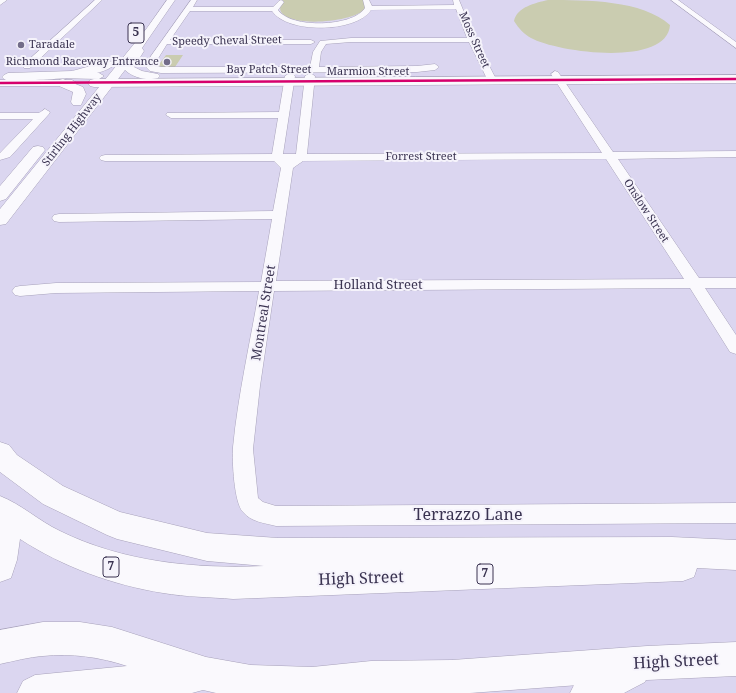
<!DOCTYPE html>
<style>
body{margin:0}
canvas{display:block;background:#dbd6f0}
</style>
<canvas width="736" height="693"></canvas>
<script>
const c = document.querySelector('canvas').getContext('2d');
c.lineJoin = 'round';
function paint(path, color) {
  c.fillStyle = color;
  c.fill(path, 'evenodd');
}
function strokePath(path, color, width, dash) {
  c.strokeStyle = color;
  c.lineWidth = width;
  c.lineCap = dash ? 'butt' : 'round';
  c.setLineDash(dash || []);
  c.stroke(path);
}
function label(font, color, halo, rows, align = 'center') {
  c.font = font + ' "Noto Serif",serif';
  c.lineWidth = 4;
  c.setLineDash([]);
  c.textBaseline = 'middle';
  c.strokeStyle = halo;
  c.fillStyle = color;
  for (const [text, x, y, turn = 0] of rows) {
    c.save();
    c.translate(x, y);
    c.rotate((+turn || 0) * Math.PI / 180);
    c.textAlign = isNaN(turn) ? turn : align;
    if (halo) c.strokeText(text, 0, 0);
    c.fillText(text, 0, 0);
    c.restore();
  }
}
const green = new Path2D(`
 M283 0H364L365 9C354 22 291 28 281 12 279 8 281 4 283 0Z
 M548 0C587 0 642 0 670 25 667 68 556 52 531 38 524 34 519 29 514 21 517 7 535 3 548 0Z
 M166 55H183L175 67H157Z`);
const minor = new Path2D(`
 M0 0H7L0 5Z
 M95 0H102L30 68H24L23 66 24 64Z
 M191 0H197L193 7H273L279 1 281 0 284 2 278 10C291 29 353 27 365 8L363 0H369L372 6 454 5 453 0H459L473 34 497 81 492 84 489 83 469 42H351L326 44 321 52 319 67 417 66 435 64 439 67 435 70 417 72 161 73 150 71 145 66 146 63ZM456 9 467 38H351L320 41 313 52 310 67H161L154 65 167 44H311L315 42 311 40H170L190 11H272C287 34 357 33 371 10Z
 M671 0H678L736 42V48Z
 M555 71 558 72 613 152 736 151V157L618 159 699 278H736V288H705L736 335V354L730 352 690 288 274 291 260 386 253 449 258 498 263 502 276 506 736 503V523L276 526C265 523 251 522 243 512 234 503 232 461 233 447 238 395 250 343 259 291L56 293 20 296 15 295 12 291 15 287 20 286 56 283 261 282 272 219 59 222 54 221 52 218 54 215 59 214 273 211 281 168 274 161H105L101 160 99 158 101 156 105 155 272 154 278 118H171L166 115 167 113 279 112 285 76 290 73 293 74 295 76 283 154H296L305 76 310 73 315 76 307 154 602 153 551 74ZM606 159 684 279 276 281 293 168 303 161Z
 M58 73H99L104 76 99 79 55 78 53 76Z
 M0 80H72L77 83 72 86H0Z
 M45 109 50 112 49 114 10 157 0 160V153L33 119H0V113H39Z`);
const tertiary = new Path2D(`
 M633 653 645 658 650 670 645 682 624 693H570L576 681Z`);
const primary = new Path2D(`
 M736 75V83L94 87 90 86 88 83 90 80 94 79Z`);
const trunk = new Path2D(`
 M167 0H175L142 48 144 51 134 67 142 71 158 74 160 76 158 78C148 81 133 78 125 70L6 224 0 225V209L147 28Z
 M109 61 113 62 115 64C102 80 29 80 8 81L4 79 2 77 4 75 8 73 72 71Z
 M63 79 83 87 86 94 81 105H73L71 102 73 92 59 86 57 83 59 80Z
 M38 146 43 147 45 150 6 199 0 201V186L33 147Z
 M0 442 9 445 17 455 63 486 120 512 207 533 278 538 672 537 736 540V570L697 568 694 577 683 581 233 599C210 597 186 597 163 593 113 585 63 567 20 539L17 560 11 578 0 582V496C21 504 39 521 60 531 123 562 195 569 264 566L207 561 117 539 107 535 43 504 0 472Z
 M43 622H80L112 627 206 657 251 665 312 667 371 661 452 660 647 646 736 642V676L647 680 470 693H216L203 690 192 693H17L23 681 35 675 127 666C100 657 71 653 43 656 29 657 14 661 0 664V630Z`);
const cycleway = new Path2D(`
 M0 83 736 79`);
const markers = [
 [21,45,4,"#726c89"],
 [167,62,4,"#726c89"]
];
const farStreetnames = [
 ["Moss Street",474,40,66],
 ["Speedy Cheval Street",227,41,-1],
 ["Bay Patch Street",269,70],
 ["Marmion Street",368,72],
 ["Stirling Highway",72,130,-52],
 ["Forrest Street",421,157],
 ["Onslow Street",646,211,57]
];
const farPoinames = [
 ["Taradale",29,45],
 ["Richmond Raceway Entrance",159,62,"right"]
];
const shields = [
 [136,33,16],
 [111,567,16],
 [485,574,16]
];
const shieldNames = [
 ["5",136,33],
 ["7",111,567],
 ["7",485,574]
];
const streetNames = [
 ["Holland Street",378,285],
 ["Montreal Street",264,313,-81]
];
const nearStreetnames = [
 ["Terrazzo Lane",468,515],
 ["High Street",361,579,-2],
 ["High Street",676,662,-3]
];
paint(green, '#caccb0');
strokePath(minor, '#a7a1ba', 1);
strokePath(tertiary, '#a7a1ba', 1);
strokePath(primary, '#a7a1ba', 1);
strokePath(trunk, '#a7a1ba', 1);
paint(minor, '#faf9fd');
paint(tertiary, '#faf9fd');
paint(primary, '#faf9fd');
paint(trunk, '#faf9fd');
strokePath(cycleway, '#d6006c', 2.5);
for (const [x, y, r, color] of markers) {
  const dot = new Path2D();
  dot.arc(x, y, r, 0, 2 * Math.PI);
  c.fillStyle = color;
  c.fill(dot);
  strokePath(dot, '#f5f3fb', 1.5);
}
label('11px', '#3a3351', '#f5f3fb', farStreetnames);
label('11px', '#3a3351', '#f5f3fb', farPoinames, 'left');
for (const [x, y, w] of shields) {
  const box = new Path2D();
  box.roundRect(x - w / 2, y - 10, w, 20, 3);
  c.fillStyle = '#f5f3fb';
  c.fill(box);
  strokePath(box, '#3a3351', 1);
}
label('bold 12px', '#3a3351', null, shieldNames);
label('13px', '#3a3351', '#f5f3fb', streetNames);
label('16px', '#3a3351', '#f5f3fb', nearStreetnames);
</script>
